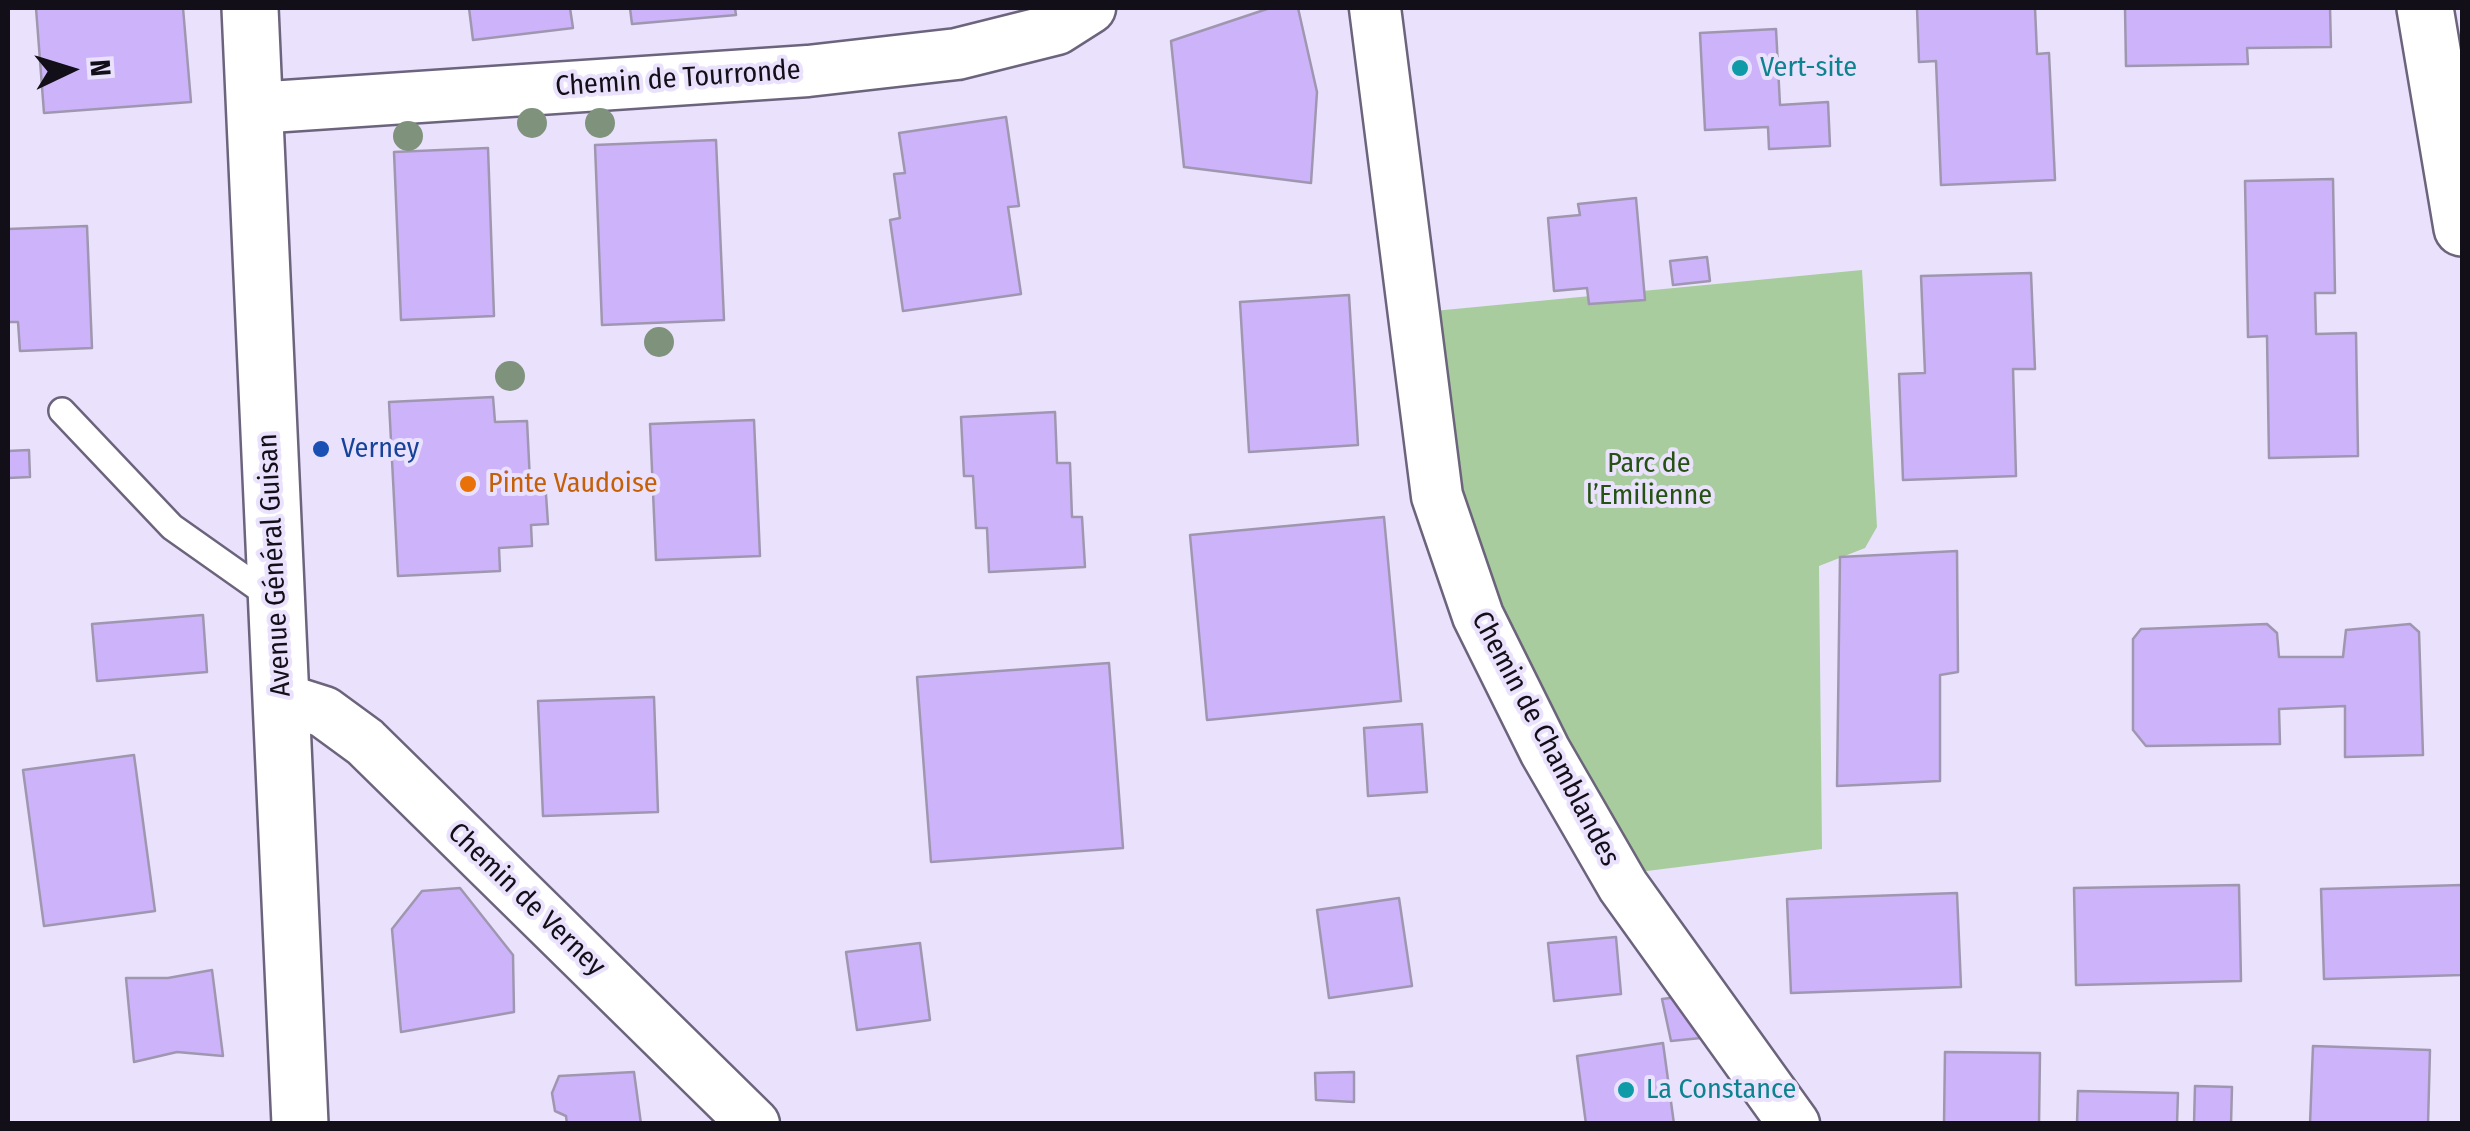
<!DOCTYPE html>
<meta charset="utf-8">
<style>
body{margin:0}
#map{position:relative;width:2470px;height:1131px;overflow:hidden;background:#eae1fd;font-family:"Fira Sans Condensed",sans-serif}
canvas{display:block}
.frame{position:absolute;inset:0;border:10px solid #120f18;pointer-events:none}
.north{position:absolute;left:20px;top:20px;width:100px;height:100px;-webkit-text-stroke:8px #eae1fd;paint-order:stroke;rotate:86deg;font-size:28px;font-weight:700;line-height:40px;text-align:center;color:#120f18}
.north::after{content:'';display:block;margin:auto;width:35px;height:45px;background:#120f18;clip-path:polygon(50% 0,100% 100%,50% 72%,0 100%)}
</style>
<div id="map">
<canvas width="2470" height="1131"></canvas>
<div class="frame"></div>
<div class="north">N</div>
</div>
<script>
const c = document.querySelector('canvas').getContext('2d');
c.lineJoin = 'round';
function paint(path, color) {
  c.fillStyle = color;
  c.fill(path, 'evenodd');
}
function strokePath(path, color, width, dash) {
  c.strokeStyle = color;
  c.lineWidth = width;
  c.lineCap = dash ? 'butt' : 'round';
  c.setLineDash(dash || []);
  c.stroke(path);
}
function label(font, color, halo, rows, align = 'center') {
  c.font = font + ' "Fira Sans Condensed",sans-serif';
  c.lineWidth = 8;
  c.setLineDash([]);
  c.textBaseline = 'middle';
  c.strokeStyle = halo;
  c.fillStyle = color;
  for (const [text, x, y, turn = 0] of rows) {
    c.save();
    c.translate(x, y);
    c.rotate((+turn || 0) * Math.PI / 180);
    c.textAlign = isNaN(turn) ? turn : align;
    if (halo) c.strokeText(text, 0, 0);
    c.fillText(text, 0, 0);
    c.restore();
  }
}
const green = new Path2D(`
 M1862 270 1877 527 1865 548 1819 566 1822 849 1639 872 1494 614 1457 501 1434 311Z`);
const building = new Path2D(`
 M36 8H183L191 102 44 113Z
 M469 8H570L573 28 473 40Z
 M630 8H735L736 15 632 24Z
 M1270 8H1298L1317 92 1311 183 1184 167 1171 41Z
 M1917 8H2035L2037 54 2049 53 2055 180 1941 185 1936 61 1919 62Z
 M2125 8H2330L2331 47 2247 48 2248 64 2126 66Z
 M1776 29 1780 105 1828 102 1830 146 1769 149 1768 127 1705 130 1700 33Z
 M1006 117 1019 206 1008 207 1021 294 903 311 890 220 900 218 894 174 905 173 899 133Z
 M716 140 724 320 602 325 595 145Z
 M488 148 494 316 401 320 394 152Z
 M2333 179 2335 293H2315L2316 334 2356 333 2358 456 2269 458 2267 336 2248 337 2245 181Z
 M1636 198 1645 300 1589 304 1587 288 1554 291 1548 218 1580 215 1578 204Z
 M87 226 92 348 20 351 18 322H8V229Z
 M1707 257 1710 281 1673 285 1670 261Z
 M2031 273 2035 369H2013L2016 476 1903 480 1899 374 1925 373 1921 276Z
 M1349 295 1358 445 1249 452 1240 302Z
 M493 397 495 422 527 421 530 481 545 480 548 524 531 525 532 546 499 548 500 571 398 576 389 402Z
 M1055 412 1057 463H1070L1072 517H1082L1085 567 989 572 987 528H976L973 476H964L961 417Z
 M754 420 760 556 656 560 650 424Z
 M29 450 30 477 8 478V451Z
 M1384 517 1401 701 1207 720 1190 535Z
 M1957 551 1958 672 1940 675V781L1837 786 1840 557Z
 M203 615 207 672 97 681 92 624Z
 M2267 624 2277 633 2279 657H2343L2346 630 2410 624 2419 632 2423 755 2345 757V706L2279 709 2280 744 2146 746 2133 730V639L2141 629Z
 M1109 663 1123 848 931 862 917 677Z
 M654 697 658 812 543 816 538 701Z
 M1422 724 1427 792 1368 796 1364 728Z
 M134 755 155 911 44 926 23 770Z
 M2239 885 2241 981 2076 985 2074 888Z
 M2462 885V975L2324 979 2321 889Z
 M460 888 513 955 514 1012 401 1032 392 929 422 891Z
 M1957 893 1961 987 1791 993 1787 899Z
 M1399 898 1412 986 1329 998 1317 910Z
 M1616 937 1621 994 1554 1001 1548 943Z
 M920 943 930 1020 857 1030 846 952Z
 M212 970 223 1056 177 1052 134 1062 126 978H168Z
 M1693 995 1701 1038 1671 1041 1662 999Z
 M1663 1043 1674 1124H1586L1577 1056Z
 M2313 1046 2430 1050 2428 1124H2310Z
 M1945 1052 2040 1053 2039 1124H1944Z
 M634 1072 641 1124H567L566 1116 555 1111 552 1093 559 1076Z
 M1354 1072V1102L1316 1100 1315 1073Z
 M2195 1086 2232 1087 2231 1124H2194Z
 M2078 1091 2178 1093 2177 1124H2077Z`);
const service = new Path2D(`
 M62 411 172 527 274 599`);
const minor = new Path2D(`
 M1375 8 1437 496 1478 616 1545 751 1623 886 1794 1124
 M255 108 808 71 957 54 1057 29 1090 8
 M283 699 324 712 365 742 754 1124`);
const tertiary = new Path2D(`
 M2425 8 2462 228`);
const secondary = new Path2D(`
 M250 8 300 1124`);
const trees = [
 [532,123],
 [600,123],
 [408,136],
 [659,342],
 [510,376]
];
const markers = [
 [1740,68,10,"#0f9aa8"],
 [321,449,10,"#1a4fb4"],
 [468,484,10,"#e8710a"],
 [1626,1090,10,"#0f9aa8"]
];
const cultureNames = [
 ["Vert-site",1760,68],
 ["La Constance",1646,1090]
];
const streetNames = [
 ["Chemin de Tourronde",678,79,-4],
 ["Avenue Général Guisan",275,565,-93],
 ["Chemin de Chamblandes",1545,739,62],
 ["Chemin de Verney",526,900,44]
];
const transitNames = [
 ["Verney",341,449]
];
const parkNames = [
 ["Parc de",1649,464],
 ["l’Emilienne",1649,496]
];
const foodNames = [
 ["Pinte Vaudoise",488,484]
];
paint(green, '#a8cc9d');
paint(building, '#cdb4fa');
strokePath(building, '#9f97b0', 2.5);
strokePath(service, '#6c647c', 30);
strokePath(minor, '#6c647c', 55);
strokePath(tertiary, '#6c647c', 60);
strokePath(secondary, '#6c647c', 60);
strokePath(service, '#fff', 25);
strokePath(minor, '#fff', 50);
strokePath(tertiary, '#fff', 55);
strokePath(secondary, '#fff', 55);
c.fillStyle = '#7e927c';
for (const [x, y] of trees) {
  c.beginPath();
  c.arc(x, y, 15, 0, 2 * Math.PI);
  c.fill();
}
for (const [x, y, r, color] of markers) {
  const dot = new Path2D();
  dot.arc(x, y, r, 0, 2 * Math.PI);
  c.fillStyle = color;
  c.fill(dot);
  strokePath(dot, '#eae1fd', 4);
}
label('28px', '#0d838f', '#eae1fd', cultureNames, 'left');
label('28px', '#120f18', '#eae1fd', streetNames);
label('28px', '#164399', '#eae1fd', transitNames, 'left');
label('28px', '#255113', '#eae1fd', parkNames);
label('28px', '#c56008', '#eae1fd', foodNames, 'left');
</script>
